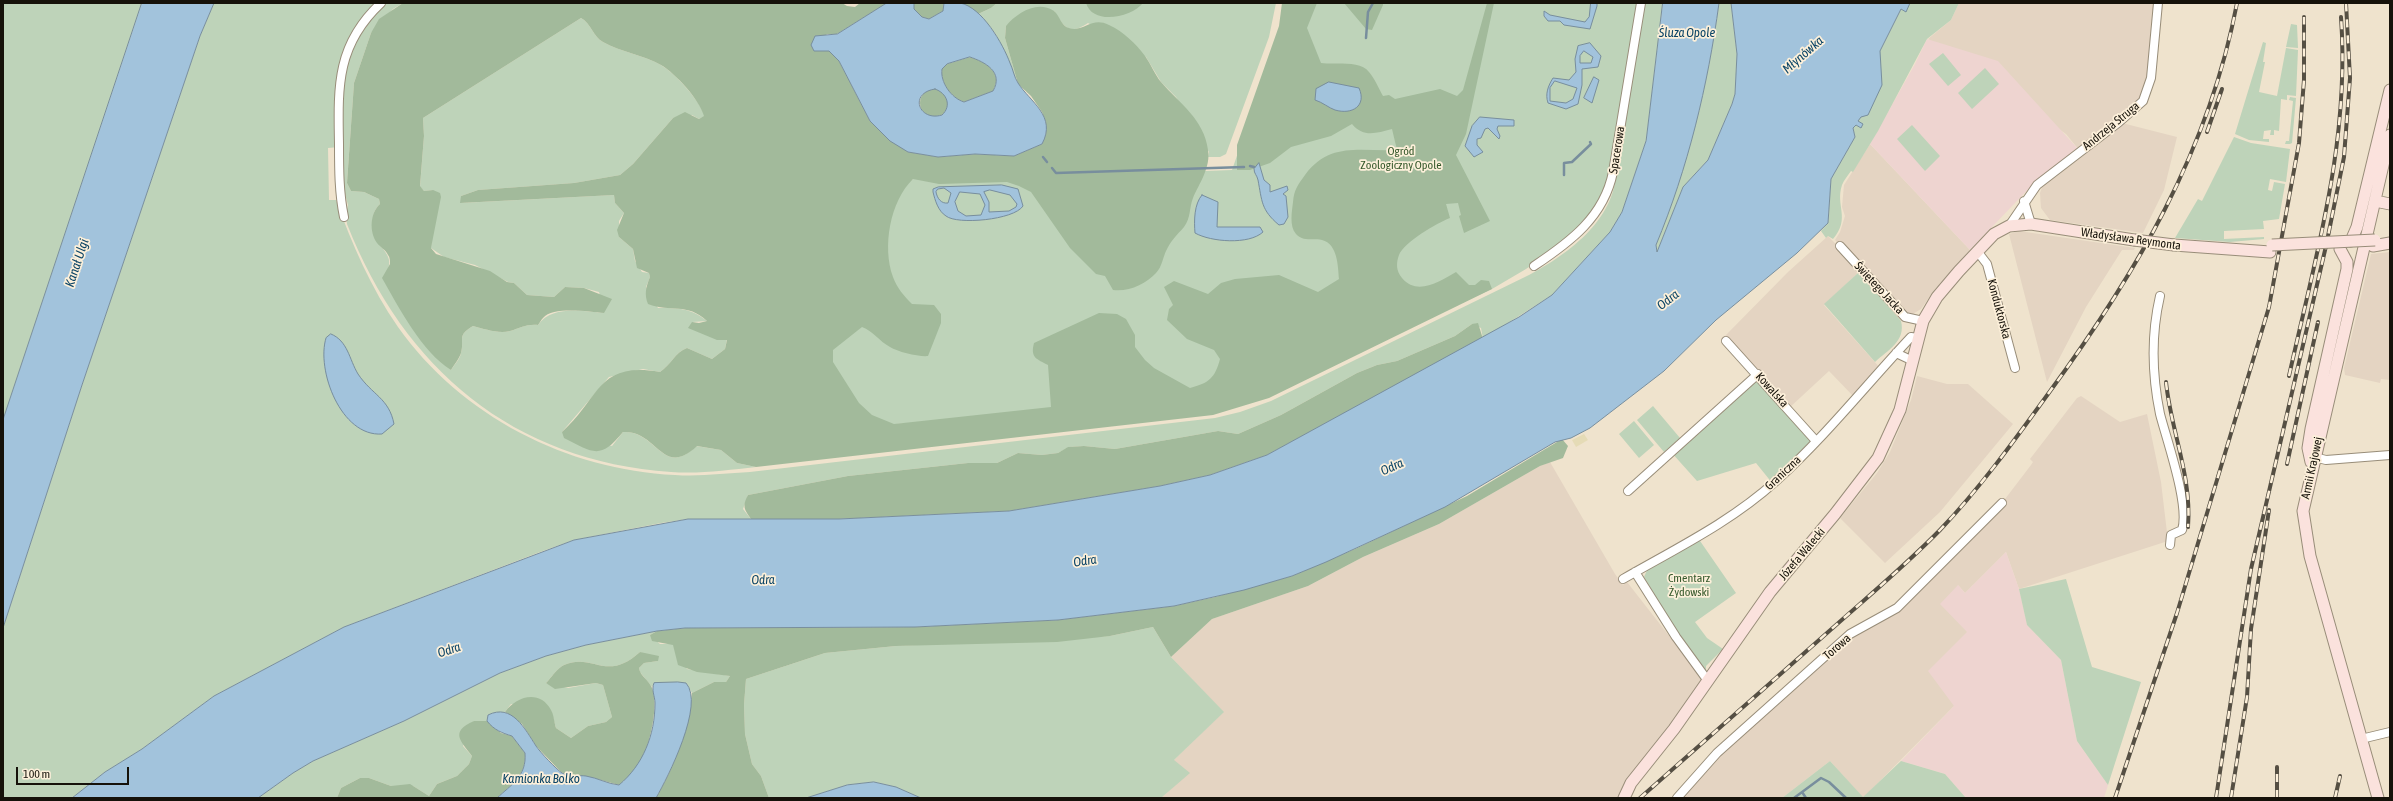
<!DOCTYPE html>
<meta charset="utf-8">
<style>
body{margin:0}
#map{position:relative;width:2393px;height:801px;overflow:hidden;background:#efe3cd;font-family:"Asap Condensed",sans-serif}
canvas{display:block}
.frame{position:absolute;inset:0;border:4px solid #16120a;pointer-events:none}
.scale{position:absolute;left:16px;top:767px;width:113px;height:18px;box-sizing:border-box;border:2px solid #16120a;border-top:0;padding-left:5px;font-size:12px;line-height:14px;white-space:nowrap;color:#16120a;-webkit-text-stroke:3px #fdf0da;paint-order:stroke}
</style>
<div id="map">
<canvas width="2393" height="801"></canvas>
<div class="frame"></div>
<div class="scale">100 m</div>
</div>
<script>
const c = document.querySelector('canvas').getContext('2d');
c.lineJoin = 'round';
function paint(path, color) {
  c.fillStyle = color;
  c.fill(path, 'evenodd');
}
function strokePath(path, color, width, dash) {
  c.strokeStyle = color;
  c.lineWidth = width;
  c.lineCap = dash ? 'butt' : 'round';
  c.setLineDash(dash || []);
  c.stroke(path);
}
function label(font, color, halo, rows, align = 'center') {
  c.font = font + ' "Asap Condensed",sans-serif';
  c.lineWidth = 3.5;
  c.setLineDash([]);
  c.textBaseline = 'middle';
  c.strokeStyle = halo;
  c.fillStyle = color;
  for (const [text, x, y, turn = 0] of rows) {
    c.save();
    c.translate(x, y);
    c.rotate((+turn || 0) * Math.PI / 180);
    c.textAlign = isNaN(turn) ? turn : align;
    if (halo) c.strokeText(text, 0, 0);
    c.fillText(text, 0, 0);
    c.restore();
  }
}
const industrial = new Path2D(`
 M1959 3H2157L2146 90 2142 99 2079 150 2066 134 1928 39 1951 20Z
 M2122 123 2177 137 2164 190 2143 233 2050 220 2041 208 2040 193 2044 182Z
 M1870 144 1970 250 1936 288 1921 309 1908 317 1835 240 1840 232 1845 216 1842 207 1844 185Z
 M2019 231 2135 248 2134 250H2122L2086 307 2047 382 2009 234Z
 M1828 236 1861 270 1824 305 1881 369 1855 398 1829 371 1788 409 1724 337 1788 272Z
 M2390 252V380L2381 379 2380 383 2345 375 2344 368 2371 254Z
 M1917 376 1947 384H1968L2013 424 1940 512 1885 563 1840 518 1877 473 1890 452 1911 400Z
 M2081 396 2120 422 2147 414 2161 482 2168 541 2019 589 2006 552 1965 593 1958 585 1967 632 1954 706 1863 798 1830 761 1782 798H1677L1706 765 1850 634 1897 608 2002 503 2031 465 2033 462 2030 459 2077 398Z
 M1550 462 1615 574 1623 585 1627 582 1706 683 1627 791 1617 798H1161L1172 788 1174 760 1223 712 1171 657 1212 619 1308 586 1363 557 1439 524 1540 466Z`);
const education = new Path2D(`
 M1927 39 1998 61 2079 150 2037 180 1970 250 1870 144 1915 64Z
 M2006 552 2019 589 2027 625 2061 660 2077 741 2108 785 2104 798H1966L1945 774 1901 761 1954 706 1928 671 1967 632 1940 604 1958 585 1965 593Z`);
const green = new Path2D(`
 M3 3H142L3 420Z
 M214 3H403L393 9 371 33 354 83 347 183 351 191 364 192 379 199 380 204C375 209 374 212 373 218 366 244 396 250 388 269L451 370C454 365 460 359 461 353 465 339 456 336 473 326 485 329 498 334 510 331 521 328 526 324 538 325 552 305 582 311 604 313L599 292 584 288 565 287 554 297 527 295 514 283 508 282 475 265 444 257 431 248 433 190 424 191 420 187 424 136 423 118 581 18C591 23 593 37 603 42 621 52 643 55 661 65 676 74 699 100 705 116L699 119 692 115 673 118 633 164 620 175 574 183 478 190 461 196V203L614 195 615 203 624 213 619 221V237L633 249 635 261 642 272 649 273 650 277 646 287 658 308C678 308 691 308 707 321L692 322 727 339 725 349 712 359 687 348C675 352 671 365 660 372L643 369 609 377 562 432 612 446 623 432C657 430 663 479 696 446L721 450 737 463 756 467C728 470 700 474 671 472 513 461 404 369 347 224L346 214 348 205 339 172V147L328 148 329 200H336C352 244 371 288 398 327 461 416 567 470 675 475 700 477 725 473 750 472L1215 418 1240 412 1271 401 1529 275C1570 253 1619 217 1616 165L1643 3H1663L1646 141 1622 212 1610 232 1552 295 1483 339 1481 328 1472 324 1455 336 1397 361 1377 365 1357 373 1281 415 1238 434 1218 431 1115 449 1084 446 1069 447 1058 453 1042 455 1018 453 997 463H968L848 476 748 495 743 509 751 519H688L661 523 574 540 540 552 344 627 214 696 142 749 105 772 72 798H3V628L82 385 200 36Z
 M997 3H1276L1269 37 1226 154 1220 157H1208L1209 152 1176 97 1161 82 1146 57 1088 23C1069 36 1064 27 1054 11L1006 26 1005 38 1018 84 995 33 978 14 991 8Z
 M1290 3H1639L1613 165 1605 194 1575 235 1526 269 1492 289 1242 403 831 428 778 201 910 181 913 179 1048 177 1232 170Z
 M1719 3H1731L1737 54 1735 94 1732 104 1708 160 1683 187 1657 252 1656 244C1687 167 1708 86 1719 3Z
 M1910 3H1959L1951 20 1927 39 1878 131 1853 172 1851 171C1848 175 1844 180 1842 185 1835 206 1851 218 1833 239L1828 236 1826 238 1821 231 1828 223 1831 179 1855 137 1853 128 1856 125 1861 128 1858 121 1880 51 1901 9 1906 11Z
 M2291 24 2297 25 2298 48 2286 47Z
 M2263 42 2266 43 2263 62H2265L2259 92 2277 96 2286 48 2298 50 2296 96 2287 95V100L2281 99 2279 131 2274 130V135H2270L2271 130 2264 131 2263 139H2269V142L2249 140 2235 134Z
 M1943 53 1961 75 1948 86 1929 64Z
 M1985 68 1999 84 1972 109 1958 93Z
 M2290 97 2296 98 2292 143 2290 144H2285L2286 141H2289L2293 101 2289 100Z
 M1912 125 1940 156 1925 171 1897 139Z
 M2234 137 2251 143 2290 149 2286 182 2270 179 2268 190 2272 191 2274 182 2285 184 2279 219 2263 221 2264 229 2224 231V239L2264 237V239L2230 242 2175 238 2198 199 2202 201Z
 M1859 272 1901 321C1906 341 1888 350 1875 362L1824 304Z
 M1758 374 1816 441 1773 484 1756 463 1697 481 1671 452Z
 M1653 406 1680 438 1664 452 1637 420Z
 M1634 421 1654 445 1639 458 1619 434Z
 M1698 538 1736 593 1695 622 1707 638 1723 649 1706 666V672L1678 634 1644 577 1648 568Z
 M2066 579 2092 667 2141 682 2108 785 2077 741 2061 660 2027 625 2019 589Z
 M1153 627 1171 657 1224 712 1174 760 1190 773 1161 798H921L896 787 874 782 847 785 806 798H769L761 776 752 764 745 734 744 705 746 679 825 653 896 646 1110 636Z
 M657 631 650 635 660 644H673L687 669 730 676 726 682H714L692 693 686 683H655L652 687 640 672 639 668 644 663 658 661 640 652C606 683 593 652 564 665 557 668 551 678 546 683L568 688 596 683 603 685 612 717 606 722 588 726 571 738 556 728 551 711 511 704 505 712 488 715 487 721H474L463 746 472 756 469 764 457 776 437 784 429 796 413 786H391L369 778H360L341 788 337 798H258L293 773 313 761 404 721 500 673 546 656 586 645Z
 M1830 761 1863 797 1901 761 1945 774 1966 798H1782Z`);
const forest = new Path2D(`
 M403 3H842L847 6 855 7 860 3H887L837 34H827L814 51H829L839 61 870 121 908 152 938 157 975 154 1014 156 1042 144 1046 133V123L1042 112 1031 96 1018 84 1005 38 1006 26C1017 13 1037 0 1054 11 1060 16 1061 26 1069 28 1084 33 1091 16 1109 25 1124 32 1136 44 1145 56 1151 64 1155 75 1161 82 1180 104 1204 119 1208 150 1211 167 1199 184 1193 198 1189 208 1191 218 1184 227 1177 235 1171 240 1166 251 1163 257 1162 267 1156 273 1146 284 1129 292 1113 290L1105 276 1096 274 1070 248 1031 192 1019 186 1007 182 939 184 913 179C890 201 882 247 893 277 897 288 904 296 912 304L934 305 941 314V323L928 356C919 357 898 352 890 347 879 341 873 331 862 327L833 350V362L859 403 872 415 894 424 1051 407 1048 365C1037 359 1030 358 1034 343L1099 313 1117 314 1126 319 1135 335V347L1145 360 1154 368 1190 388C1209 383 1215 378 1220 359L1214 350 1187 339 1167 320 1169 309 1173 305 1164 287 1174 281 1208 294 1221 283 1235 279 1279 275 1318 292 1339 279C1338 267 1338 244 1322 240 1313 238 1303 242 1296 234 1289 226 1292 211 1293 202 1294 189 1298 185 1305 175 1330 141 1361 152 1397 150L1392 129C1376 133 1364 138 1352 124L1331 136 1291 147 1270 163 1250 170H1237V145L1279 26 1282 3H1317L1307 28 1321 63C1335 65 1360 60 1369 72 1375 79 1379 89 1383 96L1389 95 1395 99 1440 89 1457 96 1463 90 1487 3H1494L1466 134 1456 155 1490 221 1464 233 1459 216 1461 215 1458 203 1446 204 1450 218C1437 223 1404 242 1399 255 1396 263 1396 271 1402 278 1417 296 1439 282 1456 272L1469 285H1475L1481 280 1489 281 1492 289 1269 398 1213 415 756 467 737 463 721 450 697 446C662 479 658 430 623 432 600 460 594 453 564 438L562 432C600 398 597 361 660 372 671 365 675 352 687 348L712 359 725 349 727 340H717L688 328 692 322 699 323 707 321C687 302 671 313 648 304 644 294 646 287 650 277L649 273 637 268 633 249 619 237 617 230 624 213 615 203 614 195 460 203 461 196 478 190 574 183 620 175 633 164 673 118 685 112 699 119 704 116C699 99 676 74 661 65 643 55 621 52 603 42 593 37 591 23 581 18L423 118 424 136 420 186 424 191 433 190 440 193 441 197 431 248 436 254 490 271 507 282 514 283 527 295 554 297 565 287 584 288 612 299 604 313C590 312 553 306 543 318 541 320 540 322 538 325 526 324 521 328 510 331 498 334 485 329 473 326 456 336 465 339 461 353 459 359 454 365 451 370 422 352 399 308 382 278L390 264C390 261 390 257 388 255 386 250 380 247 377 243 369 232 370 213 380 204L379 199 364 192 351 191 347 183 354 83 371 33 379 19Z
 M914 3H944L943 11 929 19 922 17 914 9Z
 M961 3H997L991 8 978 14Z
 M1086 3H1143C1132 17 1093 26 1086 3Z
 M1344 3H1383V5L1372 30 1366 29Z
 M970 57C985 62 1004 72 993 91L964 102C951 98 940 82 942 69L947 64Z
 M920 103a14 14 0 1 1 28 0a14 14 0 1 1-28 0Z
 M1478 323 1483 339 1267 455 1210 475 1160 486 1009 511 839 519H751C744 509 742 506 748 495L848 476 968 463H997L1018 453 1042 455 1058 453 1068 447 1084 446 1115 449 1218 431 1238 434 1281 415 1357 373 1377 365 1397 361 1455 336 1472 324Z
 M1562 439 1568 446 1563 458 1540 466 1439 524 1363 557 1308 586 1212 619 1171 657 1153 627 1110 636 1057 642 896 646 825 653 746 679 744 705 745 734 752 764 761 776 769 798H656C675 765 688 731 692 693L714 682H726L730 676 697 672 678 665 673 645 652 641 650 635 657 631 685 628 915 627 1058 620 1174 606 1215 597 1292 576 1355 549 1467 496Z
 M640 652 659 656 658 661 644 663 639 668C640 676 649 680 652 688 659 703 650 743 643 757 638 768 628 778 619 785L597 779 567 775 561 772 536 746 522 724 505 712C516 696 540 689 551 710 554 715 554 722 556 728L571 738 588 726 606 722 612 717 603 685 596 683 555 689 546 683C551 678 557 668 564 665 593 652 606 683 640 652Z
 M474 721H487L501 733 512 736 525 753C527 775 511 785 497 798H337L341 788 360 778H369L391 786 410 784 429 796 437 784 457 776 469 764 472 756C461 741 449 732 474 721Z`);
const sand = new Path2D(`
 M1584 434 1588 440 1576 447 1572 440Z`);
const water = new Path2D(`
 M142 3H214L200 36 82 385 3 628V420Z
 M887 3H914V9L922 17 929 19 943 11 944 3C949 3 955 2 960 3 982 7 1003 44 1010 63 1013 69 1014 77 1018 83 1030 102 1057 116 1042 144L1014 156 975 154 938 157 908 152 890 141 870 121 839 61 829 51H814L811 45 815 36 837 34ZM970 57C985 62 1004 72 993 91L964 102C951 98 940 82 942 69L947 64ZM935 89C947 93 952 106 942 115 919 122 908 93 935 89Z
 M1591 3H1597V6L1590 29 1564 25 1560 21H1548L1544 16V11L1550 15 1585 22 1589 17Z
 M1663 3H1719C1708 85 1688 168 1656 245L1657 252 1683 187 1708 160 1732 104 1735 94 1737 54 1731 3H1910L1906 12 1901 9 1880 51 1882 85 1868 115 1861 117 1858 121 1863 124 1861 128 1856 125 1853 128 1855 137 1831 179 1828 223 1797 253 1716 320 1664 371 1590 428 1571 438 1555 442 1445 507 1326 562 1292 576 1244 590 1174 606 1058 620 915 627 685 628 657 631 586 645 546 656 500 673 404 721 313 761 293 773 258 798H72L105 772 142 749 214 696 344 627 574 540 688 519H839L1009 511 1160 486 1210 475 1267 455 1519 317 1552 295 1610 232 1622 212 1646 141Z
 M1590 43 1601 56 1598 67 1582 69V85L1578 104 1566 109 1548 103C1545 94 1548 86 1553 78L1569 80 1576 72 1575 59 1578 46ZM1584 51 1593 57 1591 63H1580V56ZM1555 81 1577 88 1573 99 1566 103 1550 101V88Z
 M1594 77 1599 80 1592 103 1584 98Z
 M1329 82 1359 88C1367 106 1352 115 1335 110 1329 108 1322 102 1315 100L1316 89Z
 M1480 117 1514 120V126H1498L1497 129 1500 136 1499 139 1488 128 1485 129 1481 138 1477 139V145L1483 152 1474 157 1465 146 1472 126Z
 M1259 163 1264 180 1270 185V192L1287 186 1288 190 1283 194 1286 196 1288 217 1284 224 1279 225C1261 210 1262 201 1258 180 1257 175 1254 174 1254 169Z
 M1002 185 1018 189 1023 206C1014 220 957 225 946 216 938 211 935 200 933 192V189L938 187ZM938 189 944 188 951 193 948 203C941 204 937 198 936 192ZM990 190 1010 195 1017 204 1016 207 1009 211 989 212V202L984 192ZM960 192 980 194 985 205 981 215 966 216 958 211 955 202Z
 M1202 195 1218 202 1217 227H1260L1263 232C1249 245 1211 242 1195 233 1194 221 1194 204 1202 195Z
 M331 334C348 341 349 359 358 374 372 395 389 398 394 424L382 434C341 437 316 370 326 338Z
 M678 682 686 683C705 704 668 777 656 798H497C511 785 527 776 525 753L512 736C502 733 494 730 487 721L488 715C512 703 525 729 536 746 540 752 556 769 562 773 569 777 579 775 586 776 598 778 608 784 619 785 643 765 655 735 655 703 655 696 651 690 654 683Z
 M874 782 896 787 921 798H806L847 785Z`);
const stream = new Path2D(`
 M1366 38 1368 12 1373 3
 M1043 157 1047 162
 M1250 166 1254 167
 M1052 168 1056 173 1244 167
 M1564 175V163L1572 162 1591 144 1590 142
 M1802 792 1806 798
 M1794 798 1821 778 1829 782 1846 798`);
const street = new Path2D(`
 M2024 201 2031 224
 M344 217C339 193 339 169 339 144 338 87 336 45 381 3
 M2009 226 2037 185 2119 122 2143 101 2151 78 2158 3
 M1840 246 1905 317 1923 321
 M1977 251 1987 264 2015 368
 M1534 266C1570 242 1604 217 1613 172L1641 3
 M2160 296C2151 335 2152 375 2160 414 2167 441 2190 506 2182 530L2171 535 2170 545
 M1726 341 1816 441
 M1896 353 1913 361
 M2314 457 2326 460 2390 455
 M1628 491 1758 374
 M1635 572 1676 637 1708 681
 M1623 579C1675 549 1731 522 1776 481 1825 437 1866 385 1911 337L1917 338
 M2361 739 2390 732
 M1677 798 1717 753 1850 634 1897 608 2002 503`);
const secondary = new Path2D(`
 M2375 201 2390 204
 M2351 241 2357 227 2390 90
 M2174 245 2270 252
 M2373 246 2390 243
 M2311 462 2308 448 2311 429 2347 269V262L2340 249
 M1624 798 1631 783 1674 729 1770 592 1835 514 1878 458 1900 410 1923 321 1937 297 1959 271 1994 234 2009 226 2031 224 2134 240
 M2378 798 2310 556 2303 511 2390 135`);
const rail = new Path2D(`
 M2207 132 2222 89
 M2289 376C2316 254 2350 142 2341 17
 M2166 382C2171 432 2192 475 2188 527
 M2287 464 2318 322
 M1640 798C1702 743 1765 688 1827 633 1865 599 1905 566 1940 530 1980 488 2014 441 2048 394 2136 274 2209 151 2237 3
 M2115 798 2177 613 2269 307 2299 143 2304 80V17
 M2216 798 2251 569 2326 246 2344 157 2350 78 2346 3
 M2231 798 2247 697 2251 629 2269 510
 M2277 798V767
 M2335 798 2340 776`);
const secondaryBridge = new Path2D(`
 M2134 240 2174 245
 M2272 245 2375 240`);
const streetNames = [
 ["Andrzeja Struga",2111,126,-39],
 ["Spacerowa",1617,150,-81],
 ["Władysława Reymonta",2131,239,8],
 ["Świętego Jacka",1879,288,47],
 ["Konduktorska",1999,309,75],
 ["Kowalska",1772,390,48],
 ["Armii Krajowej",2312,468,-78],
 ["Graniczna",1783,473,-43],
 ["Józefa Walecki",1802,554,-50],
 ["Torowa",1837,647,-41]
];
const parkNames = [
 ["Ogród",1401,151],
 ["Zoologiczny Opole",1401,165],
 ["Cmentarz",1689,578],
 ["Żydowski",1689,592]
];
const waterNames = [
 ["Śluza Opole",1687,33],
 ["Młynówka",1803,55,-41],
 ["Kanał Ulgi",77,263,-72],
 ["Odra",1668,300,-38],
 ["Odra",1392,467,-24],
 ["Odra",1085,561,-8],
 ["Odra",763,580,-1],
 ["Odra",449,650,-18],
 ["Kamionka Bolko",541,779]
];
paint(industrial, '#e4d4c2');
paint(education, '#eed4d0');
paint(green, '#bed3b9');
paint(forest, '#a2ba9b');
paint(sand, '#e5dbb6');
paint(water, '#a2c3dc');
strokePath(water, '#788e9d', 1);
strokePath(stream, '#788e9d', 2.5);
strokePath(street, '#988d79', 10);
strokePath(secondary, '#988d79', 13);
strokePath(street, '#fff', 8);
strokePath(secondary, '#fbe2dd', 11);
strokePath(rail, '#554f43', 4);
strokePath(rail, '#fdf0da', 2.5, [8]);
strokePath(secondaryBridge, '#988d79', 13, []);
strokePath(secondaryBridge, '#fbe2dd', 11);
label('12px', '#16120a', '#fdf0da', streetNames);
label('12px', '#36592c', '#fdf0da', parkNames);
label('italic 13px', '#0b4466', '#fdf0da', waterNames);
</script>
